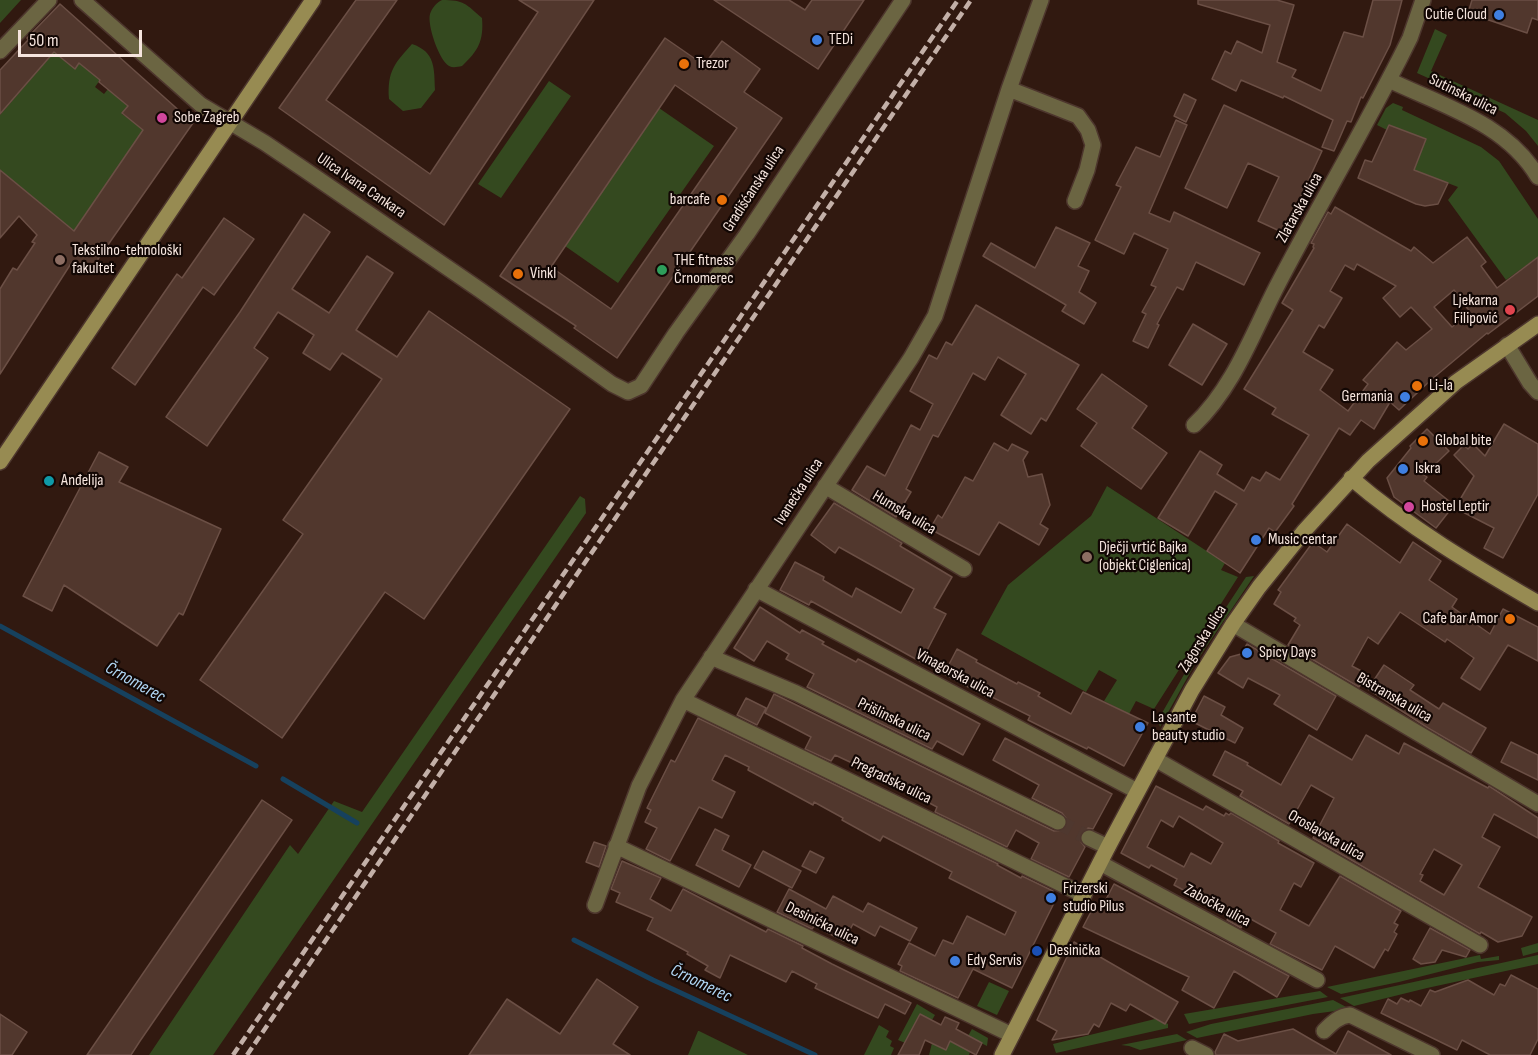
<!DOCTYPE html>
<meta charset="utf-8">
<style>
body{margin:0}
#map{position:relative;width:1538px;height:1055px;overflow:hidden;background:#311910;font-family:"Sofia Sans Condensed",sans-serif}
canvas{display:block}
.scale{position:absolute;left:18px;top:30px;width:124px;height:27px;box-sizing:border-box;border:3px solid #f6e5de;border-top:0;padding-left:8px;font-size:18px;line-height:21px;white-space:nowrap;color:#f6e5de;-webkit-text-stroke:4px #120704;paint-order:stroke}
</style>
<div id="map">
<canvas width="1538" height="1055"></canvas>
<div class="scale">50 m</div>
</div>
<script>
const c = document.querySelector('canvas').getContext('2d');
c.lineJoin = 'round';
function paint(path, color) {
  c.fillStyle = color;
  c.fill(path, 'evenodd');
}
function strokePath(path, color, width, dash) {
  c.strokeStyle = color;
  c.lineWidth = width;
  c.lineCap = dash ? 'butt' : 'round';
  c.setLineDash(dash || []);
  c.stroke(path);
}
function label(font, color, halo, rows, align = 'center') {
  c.font = font + ' "Sofia Sans Condensed",sans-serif';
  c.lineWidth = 4.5;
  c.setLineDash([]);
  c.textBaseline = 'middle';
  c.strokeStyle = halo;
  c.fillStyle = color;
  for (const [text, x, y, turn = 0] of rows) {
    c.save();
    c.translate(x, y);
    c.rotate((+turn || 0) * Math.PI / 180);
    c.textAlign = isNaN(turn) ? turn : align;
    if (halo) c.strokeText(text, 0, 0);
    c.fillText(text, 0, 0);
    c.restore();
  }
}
const green = new Path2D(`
 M0 0H21L0 23Z
 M442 0C464 0 466 4 482 18 484 41 478 51 462 66 457 67 453 68 449 66 439 60 427 25 430 14 432 8 437 2 442 0Z
 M1435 29 1447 35 1431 71 1538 120V146L1526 131 1505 113 1417 73Z
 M55 43 75 68 79 63 100 80 95 87 104 94 108 89 128 106 122 114 132 121 136 117 152 131 74 231 0 170V115L50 57Z
 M412 44C436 52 434 69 435 90L421 108 403 111 389 99C387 71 395 63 412 44Z
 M549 81 571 96 501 198 478 184Z
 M1393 103 1403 107 1402 110 1481 147 1499 161 1538 219V257L1506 280 1448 200 1458 187 1414 170 1387 130 1377 125 1386 108Z
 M659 108 714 146 618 283 565 246Z
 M1107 486 1225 563 1221 570 1238 577 1154 709 1136 701 1129 714 1104 701 1117 680 1099 670 1086 692 981 634 1008 585 1091 516Z
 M580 496 585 499 586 513 213 1055H149L290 845 298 854 334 801 362 812Z
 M1254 576 1196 662 1160 727 1158 720 1198 650 1246 577Z
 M1538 943V952L1523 956 1521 948Z
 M1480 955 1481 959 1499 956V960L1478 962 1399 982 1341 994 1327 987Z
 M1538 955V964L1427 988 1354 1006 1340 998Z
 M989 982 1009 991 997 1015 977 1006Z
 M1320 991 1328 997 1189 1024 1184 1014Z
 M1333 1000 1350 1009 1313 1014 1197 1038 1186 1032 1211 1024Z
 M917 1004 935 1015 932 1020 920 1014 914 1025 915 1047 898 1040Z
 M1155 1019 1168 1024V1028L1056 1053 1053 1044Z
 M879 1025 889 1031 886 1037 892 1041 890 1046 894 1048 891 1055H864Z
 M972 1029 988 1038 987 1046 975 1040 968 1051 970 1052 969 1055H929L932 1043 946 1050 952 1038 964 1043Z
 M698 1031H699L748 1055H688Z
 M1177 1034 1187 1040 1140 1050 1129 1046 1121 1045Z`);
const stream = new Path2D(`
 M0 626 256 766
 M283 779 357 823
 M574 940 653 980 815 1055`);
const building = new Path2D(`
 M356 0H397L326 100 430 174 538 12 519 0H594L444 225 279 108Z
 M714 0H789L805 10 812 0H864L818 69Z
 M1198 0H1277L1294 5 1277 62 1296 70 1292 77 1321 91 1344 32 1363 37 1373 0H1402L1390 45 1363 98 1361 97 1351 122 1347 121 1334 151 1322 147 1333 120 1284 96 1283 98 1241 80 1236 91 1212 79 1225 51 1231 54 1237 41 1262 53 1270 25 1198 4Z
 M1472 0H1538V20L1532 18 1527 33 1468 13Z
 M60 4 193 123 89 272 72 262 0 374V289L13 268 17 270 35 243 32 242 37 235 19 216 0 238V170L74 231 143 130 122 113 128 106 99 82 100 80 79 63 75 69 54 52 0 114V70L28 40 27 38Z
 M665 38 704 65 722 41 760 69 744 92 782 118 617 358 574 328 576 326 500 276ZM675 85 737 128 611 309 551 267Z
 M1184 94 1196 100 1186 122 1174 116Z
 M1224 105 1322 151 1284 233 1258 221 1279 177 1248 163 1227 208 1185 188Z
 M1176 120 1187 125 1149 213 1170 222 1174 212 1260 253 1244 285 1196 262 1183 290 1177 287 1157 324 1159 325 1148 348 1133 341 1146 314 1142 312 1156 287 1151 285 1168 249 1134 233 1124 254 1095 240 1121 187 1116 185 1136 147 1160 157Z
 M1389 125 1426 139 1414 170 1448 183 1438 204 1425 206 1416 204 1358 178 1365 160 1372 162Z
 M1335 207 1411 251 1414 247 1433 263 1467 237 1486 262 1481 266 1497 288 1538 257V296L1488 334 1487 333 1432 379 1399 410 1390 402 1374 429 1361 420 1350 435 1339 428 1292 504 1294 506 1275 532 1269 528 1240 573 1207 551 1237 504 1215 491 1188 536 1158 518 1200 451 1222 465 1217 474 1244 491 1252 477 1260 481 1266 472 1280 480 1309 435 1272 414 1276 408 1244 389 1293 310 1282 303 1314 248 1313 247 1314 244 1311 243 1328 212 1331 214ZM1357 264 1396 286 1383 298 1400 317 1411 307 1432 329 1406 350 1397 342 1363 380 1368 384 1348 411 1320 390 1333 370 1303 352 1319 325 1324 328 1342 298 1330 291 1345 265 1354 270ZM1454 290 1470 312 1452 327 1434 307Z
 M304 214 330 232 292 289 329 313 367 256 393 273 356 330 397 357 429 311 570 409 424 619 385 592 282 738 200 680 303 534 283 520 382 379 342 353 330 370 303 353 314 335 278 312 254 348 268 358 207 446 166 417 240 312Z
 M224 218 254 239 214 295 203 287 135 385 112 368 177 274 182 278Z
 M1056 227 1090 243 1078 266 1089 271 1079 292 1096 303 1084 324 1062 311 1066 305 983 256 991 243 1035 268Z
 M976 305 1079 365 1046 421 1041 418 1031 434 1001 415 1026 374 998 357 985 380 973 373 938 437 933 435 906 489 911 492 896 517 852 490 867 466 885 476 911 425 920 430 933 404 910 391 929 355 937 359 946 342 952 345Z
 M1193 324 1227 344 1202 385 1169 365Z
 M1102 374 1147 406 1132 428 1167 453 1141 489 1081 446 1097 423 1077 409Z
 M1504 424 1538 444V494L1503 558 1484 548 1494 528 1455 508 1474 476 1454 455 1464 445 1468 449 1473 444 1485 456Z
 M1427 429 1449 451 1424 475 1427 477 1424 481 1454 505 1436 528 1394 497 1387 478 1411 448 1410 446Z
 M994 443 1008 451 1012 444 1028 452 1023 460 1028 477 1042 474 1050 505 1040 524 1048 529 1039 545 999 522 979 555 930 529 938 515 942 518 965 477 973 481Z
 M99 452 128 467 119 482 221 529 183 615 179 613 157 646 64 585 52 611 23 596Z
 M834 503 902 543 900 546 952 577 934 608 946 614 921 662 811 601 809 605 780 590 795 562 824 577 823 580 852 597 856 588 901 613 914 589 839 547 835 553 811 535Z
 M1347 524 1400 563 1413 542 1441 561 1429 580 1457 599 1452 607 1490 634 1503 609 1538 627V661L1508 645 1480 690 1461 678 1474 658 1447 639 1445 642 1400 612 1378 644 1368 637 1352 666 1367 674 1359 687 1288 645 1300 625 1294 621 1296 618 1274 604 1281 592 1278 590 1313 542 1327 552Z
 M760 607 800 633 802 630 824 642 822 644 856 662 858 659 980 724 963 755 937 741 932 749 807 687 814 674 786 659 789 654 767 641 754 661 734 648Z
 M1247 644 1336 696 1317 730 1274 704 1280 695 1248 678 1243 688 1218 673 1230 657 1241 654Z
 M957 649 977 660 976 662 1017 684 1018 682 1040 693 1038 696 1071 714 1083 692 1148 723 1124 766 1088 747 1087 749 1048 730 1028 720 1030 716 990 696 989 698 944 674Z
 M1384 665 1414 685 1410 690 1439 709 1443 703 1486 728 1471 753 1428 728 1368 689Z
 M774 694 1054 831 1064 830 1068 821 1062 813 1032 798 1039 785 993 760 1005 738 1112 794 1093 829 1088 828 1081 833 1079 839 1085 847 1069 877 1031 859 1039 843 1016 830 1007 847 935 812 937 807 867 770 835 755 831 761 805 749 811 737 765 713Z
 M1204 696 1225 707 1221 715 1243 728 1235 743 1191 721Z
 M746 698 766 708 757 725 737 715Z
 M698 718 998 864 997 865 1021 878 1022 876 1053 891 1056 899 1012 988 973 969 958 998 900 971 902 966 898 964 909 943 935 956 943 940 953 944 967 916 1005 935 1016 912 949 878 952 872 883 836 880 841 842 820 843 818 814 802 813 805 748 770 749 767 725 755 712 780 735 792 722 818 699 807 670 861 646 849 657 828 645 822 651 810 647 808 671 760 675 762Z
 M1309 735 1352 760 1366 735 1399 754 1404 743 1488 788 1489 786 1538 818V838L1494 814 1482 837 1500 847 1478 887 1532 917 1522 936 1498 942 1481 932 1480 934 1313 838 1334 798 1311 785 1289 824 1240 796 1243 791 1213 775 1225 751 1248 763 1247 765 1281 785ZM1434 849 1462 865 1444 895 1420 881 1423 875 1420 874Z
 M1511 742 1538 755V780L1501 762Z
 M1156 786 1203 810 1206 806 1224 816 1226 813 1229 815 1231 813 1279 841 1278 843 1314 863 1301 887 1294 883 1280 910 1309 926 1340 876 1401 911 1394 923 1398 925 1394 932 1397 934 1388 951 1385 949 1374 968 1335 946 1322 970 1270 944 1276 933 1247 917 1241 928 1227 920 1230 915 1174 885 1177 879 1151 865 1149 868 1121 853ZM1179 816 1223 843 1211 864 1191 853 1184 867 1147 847 1161 820 1173 827Z
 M262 800 292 820 140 1041 131 1055H87Z
 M715 829 729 836 722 850 751 865 739 887 696 865Z
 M594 842 606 846 599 867 586 862Z
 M763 851 801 871 792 888 754 868Z
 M810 851 824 858 816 873 802 866Z
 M622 861 661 878 650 899 671 911 683 889 766 932 768 929 803 946 802 948 832 964 911 1003 905 1014 885 1004 878 1018 815 988 817 984 792 971 786 982 730 955 720 978 705 970 708 966 687 954 688 952 647 930 653 918 616 902 620 893 611 889Z
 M1114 884 1289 976 1277 997 1234 971 1214 1008 1182 990 1189 977 1083 927 1094 906 1101 909Z
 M789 889 826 909 833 896 863 912 868 903 917 928 910 941 880 926 875 936 853 924 844 941 814 926 812 929 777 912Z
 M1430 928 1470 950 1466 957 1442 950 1435 962 1421 964 1413 959Z
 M1074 942 1178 1002 1165 1024 1130 1004 1126 1011 1111 1003 1099 1027 1094 1024 1088 1034 1052 1040 1057 1031 1037 1020Z
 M1511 975 1538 989V1039L1530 1055H1490L1462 1040 1457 1050 1381 1013 1388 999 1397 1004 1401 998 1409 1002 1410 1000 1421 1006 1430 990 1435 992 1468 980 1494 995 1500 984 1505 986Z
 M597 979 638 1007 613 1044 630 1055H469L507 999 560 1034Z
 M0 1014 27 1032 12 1055H0Z
 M920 1014 941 1025 945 1017 959 1023 956 1029 982 1043 976 1055 950 1041 946 1050 925 1040 919 1055H898Z
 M1293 1029 1336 1054 1348 1031 1391 1055H1216L1215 1052 1224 1034 1238 1041Z`);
const streetTunnel = new Path2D(`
 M1058 822 1089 838`);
const street = new Path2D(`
 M82 0 201 105 265 143 305 170 480 290 612 384 628 392 641 386 676 333 747 234 903 0
 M0 51 49 0
 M1389 80C1443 106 1506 123 1538 177
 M1009 89 1078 116 1088 130 1093 145 1087 170 1075 201
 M1507 345 1530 383 1538 392
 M1194 425C1233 388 1252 335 1276 288 1316 211 1360 136 1400 58L1410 38 1423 0
 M825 486 964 569
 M756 589 1137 791
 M1233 624 1538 804
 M711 657 796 693 1058 822
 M683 700 1084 895
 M1155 759 1480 945
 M1089 838 1108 847
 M616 846 1012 1035
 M1100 863 1317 980
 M595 905 639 786 683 700 911 358 935 316 1009 89 1041 0
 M1324 1031C1332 1023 1339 1016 1350 1015L1432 1055
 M1192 1048 1206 1055`);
const secondary = new Path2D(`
 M0 462 313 0
 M1351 478C1408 527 1474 566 1538 603
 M1002 1055 1108 847 1192 690 1233 624 1259 587 1305 530 1368 461 1456 382 1538 324`);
const rail = new Path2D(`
 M233 1055 958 0
 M247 1055 971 0`);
const markers = [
 [1499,15,6,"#3f7fe0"],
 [817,40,6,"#3f7fe0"],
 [684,64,6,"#e8710a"],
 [162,118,6,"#d1479c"],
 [722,200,6,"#e8710a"],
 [60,260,6,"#8d6e63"],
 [662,270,6,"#2e9e5b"],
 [518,274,6,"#e8710a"],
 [1510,310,6,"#e0444e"],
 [1417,386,6,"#e8710a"],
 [1405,397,6,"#3f7fe0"],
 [1423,441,6,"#e8710a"],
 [1403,469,6,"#3f7fe0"],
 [49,481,6,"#0f9aa8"],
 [1409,507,6,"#d1479c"],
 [1256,540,6,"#3f7fe0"],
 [1087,557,6,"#8d6e63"],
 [1510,619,6,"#e8710a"],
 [1247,653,6,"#3f7fe0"],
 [1140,727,6,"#3f7fe0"],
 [1051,898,6,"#3f7fe0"],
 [1037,951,6,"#1a4fb4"],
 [955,961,6,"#3f7fe0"]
];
const poiNames = [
 ["Cutie Cloud",1487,15,"right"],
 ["TEDi",829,40],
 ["Trezor",696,64],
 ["Sobe Zagreb",174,118],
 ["barcafe",710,200,"right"],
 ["Tekstilno-tehnološki",72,251],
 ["fakultet",72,269],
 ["THE fitness",674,261],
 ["Črnomerec",674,279],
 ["Vinkl",530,274],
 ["Ljekarna",1498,301,"right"],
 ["Filipović",1498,319,"right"],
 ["Li-la",1429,386],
 ["Germania",1393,397,"right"],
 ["Global bite",1435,441],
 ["Iskra",1415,469],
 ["Anđelija",61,481],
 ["Hostel Leptir",1421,507],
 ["Music centar",1268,540],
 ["Dječji vrtić Bajka",1099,548],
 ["(objekt Ciglenica)",1099,566],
 ["Cafe bar Amor",1498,619,"right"],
 ["Spicy Days",1259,653],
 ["La sante",1152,718],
 ["beauty studio",1152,736],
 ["Frizerski",1063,889],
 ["studio Pilus",1063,907],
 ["Desinička",1049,951],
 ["Edy Servis",967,961]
];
const streetNames = [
 ["Sutinska ulica",1463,95,26],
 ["Ulica Ivana Cankara",361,186,34],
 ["Gradišćanska ulica",754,189,-57],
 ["Zlatarska ulica",1300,208,-61],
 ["Ivanečka ulica",799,492,-57],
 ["Humska ulica",904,513,31],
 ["Zagorska ulica",1203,639,-58],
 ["Vinagorska ulica",955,674,28],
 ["Bistranska ulica",1394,698,30],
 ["Prišlinska ulica",894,720,26],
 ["Pregradska ulica",891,781,26],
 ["Oroslavska ulica",1326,836,30],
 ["Zabočka ulica",1217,906,28],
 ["Desinićka ulica",822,924,26]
];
const waterNames = [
 ["Črnomerec",135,683,29],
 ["Črnomerec",701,984,26]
];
paint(green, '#34491f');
strokePath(stream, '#16415e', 5);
paint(building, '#51372d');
strokePath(building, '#6b4f45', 1.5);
strokePath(streetTunnel, '#4f382f', 15, [15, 8]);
strokePath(street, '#4d362d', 18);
strokePath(secondary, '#4d362d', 18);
strokePath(street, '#6b6542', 15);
strokePath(secondary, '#978b52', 15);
strokePath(rail, '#c3b0a8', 4.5, [9, 4.5]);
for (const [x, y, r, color] of markers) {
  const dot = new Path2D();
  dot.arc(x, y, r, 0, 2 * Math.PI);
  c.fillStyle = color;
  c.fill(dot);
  strokePath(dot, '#120704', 2);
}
label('16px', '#f6e5de', '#120704', poiNames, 'left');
label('16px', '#f6e5de', '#120704', streetNames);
label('italic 18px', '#b0d6f4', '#120704', waterNames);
</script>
